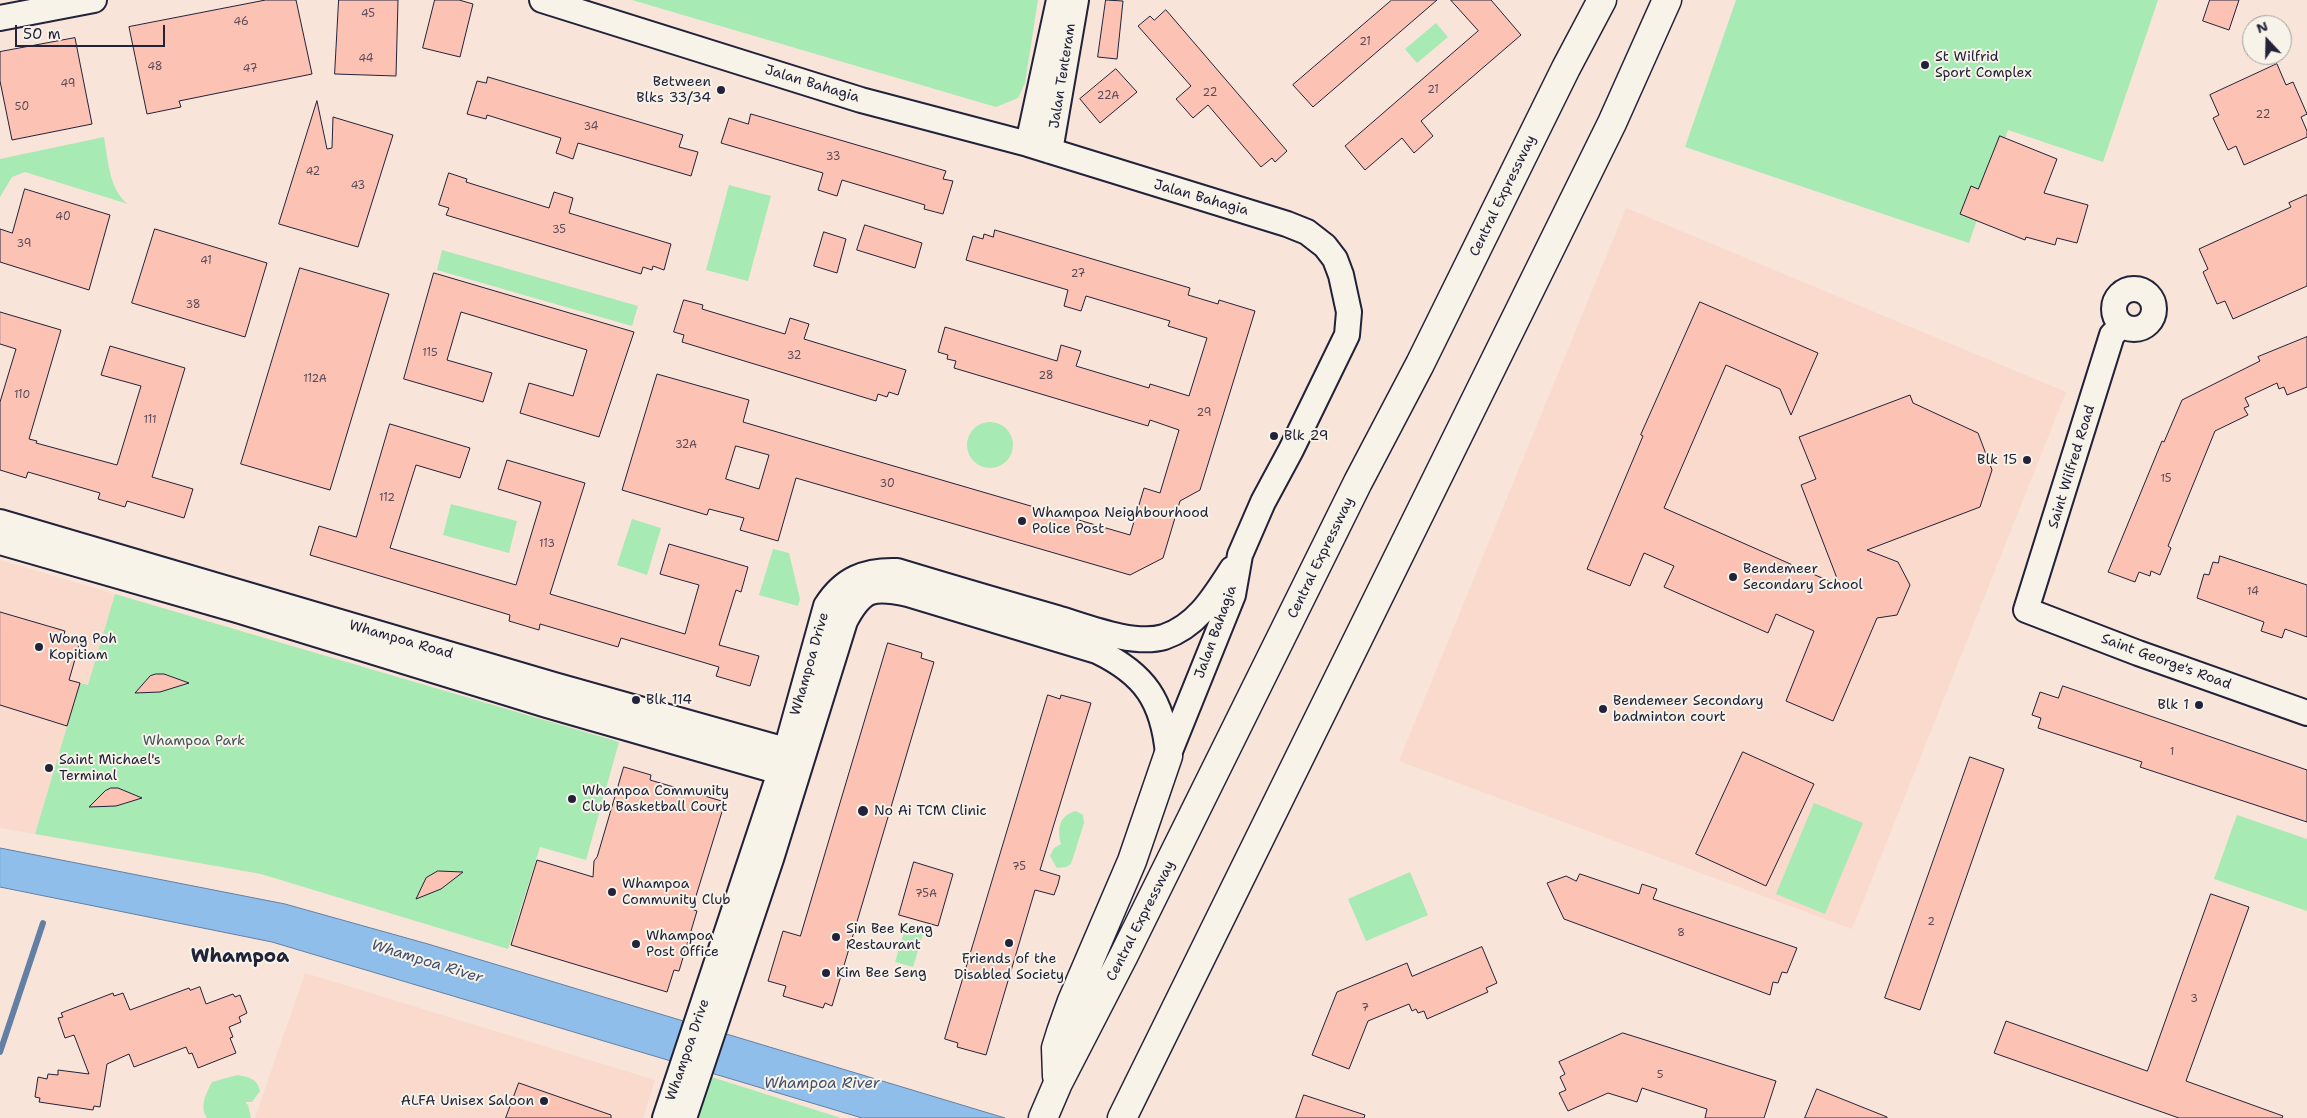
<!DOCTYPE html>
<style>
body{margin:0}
#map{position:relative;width:2307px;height:1118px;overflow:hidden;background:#f8e4d8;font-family:"Shantell Sans",sans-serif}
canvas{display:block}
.north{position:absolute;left:2242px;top:15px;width:50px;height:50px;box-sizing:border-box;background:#f7f3e8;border:1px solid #a29fa3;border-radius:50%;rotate:339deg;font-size:14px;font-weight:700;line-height:20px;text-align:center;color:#22223b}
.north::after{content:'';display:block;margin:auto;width:18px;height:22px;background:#22223b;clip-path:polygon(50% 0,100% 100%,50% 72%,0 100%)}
.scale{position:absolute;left:15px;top:25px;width:150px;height:22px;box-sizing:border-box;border:2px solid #22223b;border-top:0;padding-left:6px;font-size:15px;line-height:18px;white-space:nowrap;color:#22223b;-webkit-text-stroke:4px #f7f3e8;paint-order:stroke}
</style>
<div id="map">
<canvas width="2307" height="1118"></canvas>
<div class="north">N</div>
<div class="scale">50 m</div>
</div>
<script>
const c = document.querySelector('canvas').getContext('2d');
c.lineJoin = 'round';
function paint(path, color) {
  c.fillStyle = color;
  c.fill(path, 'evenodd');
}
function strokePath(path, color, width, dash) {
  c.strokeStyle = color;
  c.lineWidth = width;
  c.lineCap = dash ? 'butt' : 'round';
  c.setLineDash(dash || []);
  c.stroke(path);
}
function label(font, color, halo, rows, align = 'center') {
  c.font = font + ' "Shantell Sans",sans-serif';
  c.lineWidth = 4;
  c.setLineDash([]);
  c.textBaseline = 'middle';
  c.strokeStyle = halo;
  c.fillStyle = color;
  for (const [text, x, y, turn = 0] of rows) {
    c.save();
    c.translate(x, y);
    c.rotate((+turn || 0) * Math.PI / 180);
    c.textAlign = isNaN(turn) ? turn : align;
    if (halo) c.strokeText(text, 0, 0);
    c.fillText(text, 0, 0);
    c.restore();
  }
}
const built = new Path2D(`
 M1626 208 2066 392 1852 929 1399 761Z
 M0 560 115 594 88 686 80 684 35 834 0 828Z
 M305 973 655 1080 643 1118H255Z`);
const green = new Path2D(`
 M632 0H1038L1025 83 1018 98 996 107Z
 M1736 0H2158L2103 162 2008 130 1969 243 1685 147Z
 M1436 23 1448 37 1417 63 1405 49Z
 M104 137C108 159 109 190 128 204L25 172 12 177 0 197V159Z
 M729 185 771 196 748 281 706 270Z
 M442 250 638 306 632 326 437 270Z
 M967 445a23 23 0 1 1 46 0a23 23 0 1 1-46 0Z
 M451 504 517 521 509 553 443 535Z
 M632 519 661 528 647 575 617 565Z
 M773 549 789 553 800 599 798 606 759 595Z
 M115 594 619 742 586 860 540 847 508 949 261 874 35 834 80 683 88 685Z
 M1814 803 1863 823 1825 914 1776 894Z
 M1076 811 1083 815 1084 823 1071 864 1066 867 1057 868 1050 856 1054 848 1061 844C1057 829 1059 815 1076 811Z
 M2237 815 2307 839V911L2214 879Z
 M1410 872 1428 915 1366 941 1348 899Z
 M907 923 925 928 913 967 895 962Z
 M702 1074 841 1118H688Z
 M237 1075C249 1077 257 1078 260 1091L252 1102H245L248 1105 251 1118H207C199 1106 206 1094 212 1082Z`);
const water = new Path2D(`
 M0 848 285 904 428 944 1005 1118H862L272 942 0 887Z`);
const stream = new Path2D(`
 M0 1052 43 923`);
const building = new Path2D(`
 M266 0H296L312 74 179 101 181 107 147 114 129 27Z
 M339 0H398L396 76 335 74Z
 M435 0H459L473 4 460 57 423 48Z
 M1106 0 1123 1 1117 59 1098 57Z
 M1392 0H1437L1313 107 1293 85Z
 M1451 0H1491L1521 35 1421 121 1433 136 1414 153 1402 138 1365 170 1345 146 1478 31Z
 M2210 0H2239L2229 30 2203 21Z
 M1166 10 1287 151 1275 162 1272 158 1261 167 1208 105 1193 118 1176 99 1191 86 1138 26 1150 16 1154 20Z
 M75 38 92 124 12 140 0 81V52Z
 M2277 64 2286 85 2293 82 2307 114 2301 117 2307 131V137L2244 165 2236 146 2228 150 2213 118 2219 115 2210 95Z
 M1116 69 1137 92 1100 123 1080 99Z
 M488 77 683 135 679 147 698 152 691 176 578 143 573 159 556 153 561 138 487 115 486 119 467 114 477 81 486 83Z
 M317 101 327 149 332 148 333 117 393 135 358 247 279 224Z
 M751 114 946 171 943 179 953 181 943 214 924 209 925 205 842 180 837 196 818 190 823 173 721 143 729 118 748 124Z
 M2000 136 2057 159 2044 193 2088 205 2077 243 2057 238 2055 245 2026 237 2025 240 1960 214 1971 186 1978 189Z
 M449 173 467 179 466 182 549 208 554 192 573 198 569 213 671 244 664 270 653 266 652 270 643 267 641 274 446 215 449 208 439 205Z
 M25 189 110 215 89 290 0 262V229L12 233Z
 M2307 195V286L2233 319 2225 301 2217 304 2203 272 2208 269 2199 249 2291 207 2289 203Z
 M865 225 922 243 915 268 857 250Z
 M155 229 267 263 245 337 132 303Z
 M995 230 1190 288 1188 295 1218 304 1219 300 1255 311 1200 490 1180 501 1163 558 1130 575 796 478 778 541 740 530 744 518 709 509 707 515 622 490 657 374 749 400 743 422 1130 535 1144 488 1160 493 1179 430 1150 420 1148 426 954 368 956 361 947 359 948 355 938 352 945 327 1057 361 1061 345 1081 351 1076 366 1149 388 1150 384 1189 396 1207 338 1168 326 1170 321 1086 296 1081 311 1064 306 1068 290 966 260 973 236 983 239 984 234 993 237ZM736 446 769 455 759 489 726 479Z
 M824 232 846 239 837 273 814 266Z
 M300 268 389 294 330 490 241 464Z
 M434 273 634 332 599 437 520 413 529 383 573 396 587 350 461 312 447 360 492 373 483 402 404 379Z
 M684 300 703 305 702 309 785 334 790 318 809 324 804 339 906 370 898 395 889 392 887 397 878 394 876 401 682 342 684 335 674 332Z
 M1700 302 1818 353 1791 415 1780 389 1726 365 1664 508 1840 586 1801 485 1816 479 1799 437 1910 395 1913 403 1978 433 1992 470 1980 507 1867 550 1898 562 1910 585 1897 615 1877 618 1833 721 1786 701 1814 631 1776 614 1768 633 1664 587 1674 566 1644 553 1630 586 1587 569 1643 436 1641 435Z
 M0 312 61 330 29 439 37 441 36 443 117 465 141 386 101 375 110 346 185 368 152 477 193 489 184 518 127 501 125 507 98 499 100 493 28 472 26 478 0 470V402L16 349 0 344Z
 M2307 337V387L2287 395 2284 387 2279 389 2277 383 2245 398 2249 406 2244 408 2248 415 2215 431 2168 546 2171 548 2160 575 2151 571 2150 576 2139 572 2135 582 2108 572 2162 441 2164 442 2182 400 2260 361 2258 357Z
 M390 424 470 448 460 478 416 465 390 548 516 585 541 502 498 489 507 460 585 483 550 594 685 634 699 585 660 574 669 544 748 567 741 592 736 590 719 645 759 656 750 686 716 676 719 667 621 638 618 647 540 624 539 630 509 621 510 615 310 555 319 526 356 537Z
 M2220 556 2307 585V637L2285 629 2282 638 2261 631 2264 622 2197 598 2204 574 2209 575 2213 562 2218 563Z
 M0 612 65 631 63 637 80 642 69 680 80 683 67 726 0 705Z
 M888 643 922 653 921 658 934 662 832 1006 825 1003 823 1008 783 996 786 986 768 981 783 931 800 936Z
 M156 674H164L189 683 160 692 135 693 150 676Z
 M2063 686 2307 770V822L2140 767 2142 762 2038 728 2041 718 2032 715 2040 692 2058 698Z
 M1048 695 1060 699 1061 695 1091 703 1040 870 1060 876 1058 884 1054 895 1035 890 986 1055 957 1047 958 1043 945 1039Z
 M1743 752 1814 784 1766 886 1696 854Z
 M1970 757 2004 769 1920 1010 1885 998Z
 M624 767 651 775 650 780 725 802 692 909 697 911 679 971 674 970 667 992 511 945 537 860 593 877 594 861 597 857Z
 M111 788H118L142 798 116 806 89 807 105 791Z
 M914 862 953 874 938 926 899 915Z
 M438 871 463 872 441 889 416 899 426 878Z
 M1580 874 1639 894 1642 884 1657 889 1653 899 1797 948 1787 973 1782 972 1778 983 1773 982 1770 995 1564 919 1547 883 1566 876 1576 881Z
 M2211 894 2249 907 2186 1081 2283 1116 2282 1118H2179L1994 1053 2006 1021 2147 1071Z
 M1482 947 1497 983 1486 988 1488 992 1427 1019 1424 1011 1418 1013 1416 1009 1412 1011 1409 1004 1368 1021 1349 1069 1312 1055 1337 992 1407 963 1412 976Z
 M200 987 206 1004 233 994 235 997 240 995 247 1013 239 1017 241 1022 229 1027 233 1037 230 1038 236 1053 198 1068 192 1053 189 1054 186 1047 134 1067 129 1054 107 1064 100 1107 94 1106 93 1110 39 1102 40 1098 35 1097 38 1077 47 1079 48 1074 58 1075V1070L89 1074 74 1035 65 1038 58 1018 63 1017 61 1013 113 993 114 996 123 993 130 1010 189 988 190 990Z
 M1623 1033 1776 1081 1764 1118H1705L1707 1109 1642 1088 1637 1102 1608 1093 1568 1111 1559 1093 1566 1090 1560 1077 1565 1074 1559 1062Z
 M519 1083 611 1115V1118H506Z
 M1817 1089 1887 1117V1118H1805Z
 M1304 1095 1365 1115 1364 1118H1296Z`);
const street = new Path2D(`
 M542 0 861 100 1028 144 1287 224 1307 232 1325 246 1335 259 1341 275 1349 312 1347 335 1291 450 1263 502 1240 555 1233 595 1168 756
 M0 18 94 0
 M1028 144 1059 0
 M1050 151 1076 0
 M2114 309a20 20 0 1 1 40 0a20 20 0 1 1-40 0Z
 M2122 325 2112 335 2026 610 2138 653 2307 713
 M0 522 554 685 800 754
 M0 542 237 610 547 705 794 776
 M665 1118 780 772 826 606C843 579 865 570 897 571 950 587 1004 603 1057 618 1087 627 1134 646 1164 637 1197 626 1214 597 1232 569
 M684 1118 771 859 845 621C862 589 872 586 908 594L1097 651C1145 674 1163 701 1168 754`);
const highway = new Path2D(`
 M1057 1076 1056 1048 1061 1032 1072 1001 1132 861 1168 756
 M1043 1118 1058 1083 1124 955 1358 482 1420 364 1566 68 1602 0
 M1122 1118 1612 123 1667 0`);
const markers = [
 [1925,65,5,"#22223b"],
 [721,90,5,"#22223b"],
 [1274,436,5,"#22223b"],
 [2027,460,5,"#22223b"],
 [1022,521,5,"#22223b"],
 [1733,577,5,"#22223b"],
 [39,647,5,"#22223b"],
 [636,700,5,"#22223b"],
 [2199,705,5,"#22223b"],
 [1603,709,5,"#22223b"],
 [49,768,5,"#22223b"],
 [572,799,5,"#22223b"],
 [863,811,6,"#22223b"],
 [612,892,5,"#22223b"],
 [836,937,5,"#22223b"],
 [1009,943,5,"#22223b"],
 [636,944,5,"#22223b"],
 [826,973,5,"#22223b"],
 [544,1101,5,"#22223b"]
];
const numberNames = [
 ["45",368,14],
 ["46",241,22],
 ["21",1365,42],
 ["44",366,59],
 ["48",155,67],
 ["47",250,69],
 ["49",68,84],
 ["21",1433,90],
 ["22",1210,93],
 ["22A",1108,96],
 ["50",22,107],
 ["22",2263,115],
 ["34",591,127],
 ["33",833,157],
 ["42",313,172],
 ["43",358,186],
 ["40",63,217],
 ["35",559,230],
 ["39",24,244],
 ["41",206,261],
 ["27",1078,274],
 ["38",193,305],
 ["115",430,353],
 ["32",794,356],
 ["28",1046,376],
 ["112A",315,379],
 ["110",22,395],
 ["29",1204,413],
 ["111",150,420],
 ["32A",686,445],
 ["15",2166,479],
 ["30",887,484],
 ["112",387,498],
 ["113",547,544],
 ["14",2253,592],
 ["1",2172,752],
 ["75",1019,867],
 ["75A",926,894],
 ["2",1931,922],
 ["8",1681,933],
 ["3",2194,999],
 ["7",1365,1008],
 ["5",1660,1075]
];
const poiNames = [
 ["St Wilfrid",1935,57],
 ["Sport Complex",1935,73],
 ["Between",711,82,"right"],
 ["Blks 33/34",711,98,"right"],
 ["Blk 29",1284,436],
 ["Blk 15",2017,460,"right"],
 ["Whampoa Neighbourhood",1032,513],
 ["Police Post",1032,529],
 ["Bendemeer",1743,569],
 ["Secondary School",1743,585],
 ["Wong Poh",49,639],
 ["Kopitiam",49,655],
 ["Blk 114",646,700],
 ["Bendemeer Secondary",1613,701],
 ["badminton court",1613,717],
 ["Blk 1",2189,705,"right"],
 ["Saint Michael's",59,760],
 ["Terminal",59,776],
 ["Whampoa Community",582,791],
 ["Club Basketball Court",582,807],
 ["No Ai TCM Clinic",874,811],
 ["Whampoa",622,884],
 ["Community Club",622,900],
 ["Sin Bee Keng",846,929],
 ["Restaurant",846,945],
 ["Whampoa",646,936],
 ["Post Office",646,952],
 ["Friends of the",1009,959,"center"],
 ["Disabled Society",1009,975,"center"],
 ["Kim Bee Seng",836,973],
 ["ALFA Unisex Saloon",534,1101,"right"]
];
const streetNames = [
 ["Jalan Tenteram",1063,76,-81],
 ["Jalan Bahagia",812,84,17],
 ["Central Expressway",1503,196,-64],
 ["Jalan Bahagia",1201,198,16],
 ["Saint Wilfred Road",2072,467,-73],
 ["Central Expressway",1321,558,-64],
 ["Jalan Bahagia",1216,632,-70],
 ["Whampoa Road",401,640,16],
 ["Saint George's Road",2166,662,20],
 ["Whampoa Drive",810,664,-74],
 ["Central Expressway",1141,921,-63],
 ["Whampoa Drive",688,1050,-71]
];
const parkNames = [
 ["Whampoa Park",194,741]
];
const waterNames = [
 ["Whampoa River",427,962,17],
 ["Whampoa River",822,1084]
];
const districtNames = [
 ["Whampoa",240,957]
];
paint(built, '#f9dacd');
paint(green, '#a8eab3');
paint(water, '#8fbeea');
strokePath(water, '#6380a4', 1);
strokePath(stream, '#6380a4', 6);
paint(building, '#fcc2b4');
strokePath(building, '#22223b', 1);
strokePath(street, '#22223b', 28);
strokePath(highway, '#22223b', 31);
strokePath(street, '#f7f3e8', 24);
strokePath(highway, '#f7f3e8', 28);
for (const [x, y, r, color] of markers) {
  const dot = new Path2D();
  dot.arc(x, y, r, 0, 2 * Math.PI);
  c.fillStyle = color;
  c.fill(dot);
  strokePath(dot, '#f7f3e8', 2);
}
label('11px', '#584a59', null, numberNames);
label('14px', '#22223b', '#f7f3e8', poiNames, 'left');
label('14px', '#22223b', '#f7f3e8', streetNames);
label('14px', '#445459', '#f7f3e8', parkNames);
label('italic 15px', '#435170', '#f7f3e8', waterNames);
label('bold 19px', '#22223b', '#f7f3e8', districtNames);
</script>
